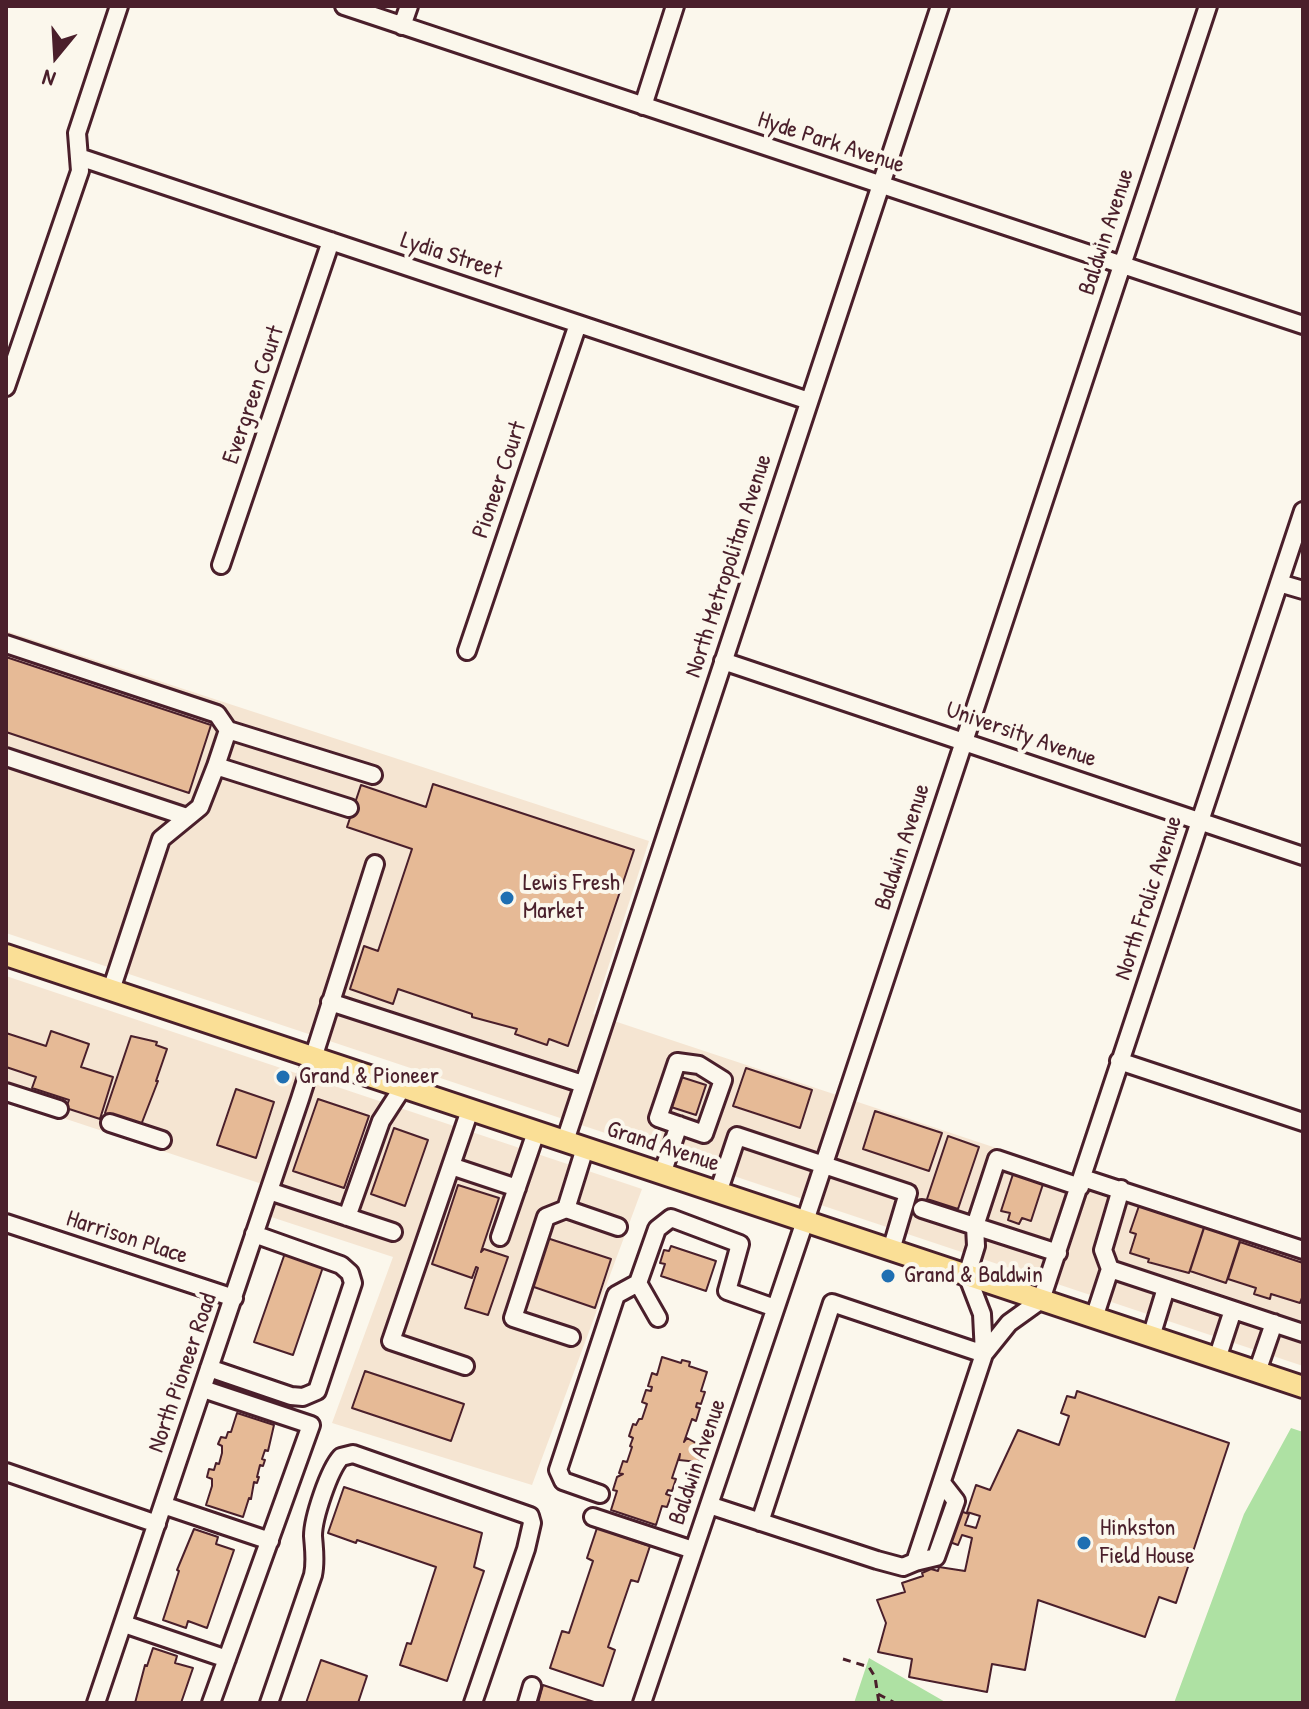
<!DOCTYPE html>
<style>
body{margin:0}
#map{position:relative;width:1309px;height:1709px;overflow:hidden;background:#fbf7ec;font-family:"Patrick Hand",sans-serif}
canvas{display:block}
.frame{position:absolute;inset:0;border:8px solid #4a1f2b;pointer-events:none}
.north{position:absolute;left:16px;top:16px;width:80px;height:80px;-webkit-text-stroke:6px #fbf7ec;paint-order:stroke;rotate:198deg;font-size:22px;font-weight:700;line-height:32px;text-align:center;color:#4a1f2b}
.north::after{content:'';display:block;margin:auto;width:28px;height:36px;background:#4a1f2b;clip-path:polygon(50% 0,100% 100%,50% 72%,0 100%)}
</style>
<div id="map">
<canvas width="1309" height="1709"></canvas>
<div class="frame"></div>
<div class="north">N</div>
</div>
<script>
const c = document.querySelector('canvas').getContext('2d');
c.lineJoin = 'round';
function paint(path, color) {
  c.fillStyle = color;
  c.fill(path, 'evenodd');
}
function strokePath(path, color, width, dash) {
  c.strokeStyle = color;
  c.lineWidth = width;
  c.lineCap = dash ? 'butt' : 'round';
  c.setLineDash(dash || []);
  c.stroke(path);
}
function label(font, color, halo, rows, align = 'center') {
  c.font = font + ' "Patrick Hand",sans-serif';
  c.lineWidth = 8;
  c.setLineDash([]);
  c.textBaseline = 'middle';
  c.strokeStyle = halo;
  c.fillStyle = color;
  for (const [text, x, y, turn = 0] of rows) {
    c.save();
    c.translate(x, y);
    c.rotate((+turn || 0) * Math.PI / 180);
    c.textAlign = isNaN(turn) ? turn : align;
    if (halo) c.strokeText(text, 0, 0);
    c.fillText(text, 0, 0);
    c.restore();
  }
}
const built = new Path2D(`
 M6 631 649 841 593 1014 1303 1250V1366L6 933Z
 M6 976 642 1189 532 1485 332 1423 393 1257 253 1211 262 1184 6 1099Z`);
const green = new Path2D(`
 M1291 1428 1303 1432V1703H1174L1244 1514Z
 M869 1658 947 1703H854Z`);
const building = new Path2D(`
 M6 657 211 725 189 793 6 732Z
 M433 784 634 850 568 1046 549 1039 547 1045 515 1034 517 1029 472 1017V1014L398 989 393 1004 350 989 364 946 378 951 412 849 347 827 361 785 426 807Z
 M51 1031 89 1044 81 1067 113 1077 100 1119 66 1108 69 1100 32 1088 36 1077 6 1067V1033L46 1046Z
 M131 1036 157 1042 156 1045 167 1049 156 1081H158L141 1125 105 1113Z
 M746 1068 812 1090 800 1128 733 1106Z
 M681 1077 706 1085 696 1115 671 1107Z
 M236 1089 274 1102 256 1158 217 1145Z
 M318 1099 369 1116 344 1188 293 1171Z
 M875 1111 942 1133 929 1171 863 1149Z
 M394 1128 428 1140 405 1206 371 1194Z
 M948 1136 979 1147 958 1209 927 1199Z
 M1014 1171 1044 1181 1031 1221 1022 1218 1019 1224 1008 1220 1010 1213 1001 1211Z
 M458 1185 499 1198 481 1252 484 1249 508 1257 488 1315 465 1308 478 1268 476 1267 472 1278 432 1264Z
 M1141 1200 1206 1221 1189 1273 1148 1262 1149 1259 1130 1253 1136 1234 1130 1232Z
 M1205 1225 1241 1237 1226 1283 1190 1271Z
 M547 1238 611 1259 595 1308 531 1286Z
 M1240 1242 1303 1263V1295L1300 1303 1271 1294 1270 1299 1254 1294 1256 1288 1228 1279Z
 M671 1246 716 1261 706 1291 661 1276 665 1264 660 1263 664 1250 669 1251Z
 M285 1253 323 1267 293 1355 254 1342Z
 M662 1357 681 1363 682 1360 690 1362 689 1366 707 1372 701 1391 705 1392 701 1404 697 1403 696 1407 700 1408 696 1421 692 1419 684 1442 687 1438 703 1447 698 1462 679 1460 680 1454 672 1478 676 1479 672 1491 668 1490 666 1494 671 1496 667 1507 662 1506 656 1525 611 1510 617 1491 613 1490 617 1477 623 1474 619 1473 623 1461 627 1462 632 1447 630 1446 633 1438 629 1436 633 1424 636 1425 639 1419H642L647 1404 642 1402 646 1390 651 1391 652 1387 648 1386 652 1373 657 1375Z
 M365 1371 464 1404 451 1441 352 1408Z
 M1077 1391 1229 1443 1176 1603 1159 1597 1145 1637 1038 1600 1025 1670 992 1664 987 1692 909 1677 912 1659 878 1652 886 1623 877 1600 905 1592 902 1583 923 1576 922 1573 931 1569 938 1571 939 1567 965 1571 972 1538 962 1535 958 1545 947 1541 957 1510 969 1514 965 1525 976 1528 980 1516 967 1512 976 1485 990 1490 1018 1430 1059 1445 1069 1416 1061 1413 1067 1396 1075 1398Z
 M237 1413 274 1425 268 1451 265 1450 262 1459 265 1460 263 1466 260 1465 257 1477H259L257 1483 254 1482 251 1499 249 1498 243 1517 206 1505 212 1486V1479L207 1477 209 1469 214 1470 216 1463 219 1464 222 1453V1446L218 1444 221 1437 226 1438 228 1432H231Z
 M344 1487 482 1533 474 1567 484 1571 447 1681 400 1665 407 1643 411 1644 436 1567 357 1540 356 1543 328 1533Z
 M597 1528 650 1546 638 1582 631 1580 608 1647 615 1650 603 1686 550 1668 562 1631 569 1633 593 1561 587 1558Z
 M194 1529 218 1537 216 1544 234 1550 207 1628 188 1621 186 1628 163 1620 179 1571 177 1570Z
 M153 1648 177 1656 175 1663 193 1668 181 1703H135L145 1665 147 1666Z
 M321 1660 367 1676 358 1703H306Z
 M543 1685 597 1703H538Z`);
const path = new Path2D(`
 M843 1659 869 1667 875 1677 879 1703
 M878 1694 895 1703`);
const minor = new Path2D(`
 M344 6 1303 325
 M402 26 409 6
 M643 106 675 6
 M79 157 809 401
 M6 387 80 171 77 133 119 6
 M221 565 331 241
 M1279 583 1303 590
 M6 644 217 714 228 730 216 766
 M467 651 578 324
 M723 661 1303 856
 M228 730 373 775
 M6 757 187 817
 M111 990 161 839 200 807 216 766 349 808
 M330 1002 583 1084
 M1119 1061 1303 1122
 M677 1062 699 1065 723 1080 704 1134 658 1118Z
 M6 1092 59 1109
 M110 1123 162 1140
 M565 1141 940 6
 M451 1166 517 1188
 M662 1174 679 1125
 M1083 1178 1303 1250
 M269 1191 393 1232
 M718 1193 737 1136 908 1193 891 1250
 M566 1209 618 1227
 M922 1209 1058 1253
 M347 1217 381 1121 403 1087
 M6 1223 234 1298
 M500 1237 536 1132
 M1110 1269 1103 1250 1121 1189
 M638 1283 658 1318
 M1094 1318 1110 1269 1303 1333
 M571 1337 513 1318 546 1217 566 1209 585 1148
 M1151 1337 1166 1288
 M984 1354 982 1314 967 1275 976 1246 975 1226 997 1159 1080 1187
 M1217 1359 1233 1310
 M465 1366 391 1341 470 1110
 M209 1368 291 1396 303 1397 317 1391 353 1283 350 1273 341 1265 254 1234
 M1257 1372 1274 1323
 M203 1389 311 1425 211 1703
 M6 1472 157 1524
 M600 1494 563 1481 558 1470 616 1295 638 1283 657 1229 671 1218 740 1244 727 1291 775 1308
 M163 1505 270 1541
 M709 1505 877 1560 903 1567 915 1562 984 1354 1009 1323 1041 1300 1303 511
 M593 1517 693 1550
 M760 1522 832 1303 984 1354
 M915 1562 936 1557 956 1501 942 1483
 M124 1624 227 1659
 M96 1703 300 1099 375 864
 M269 1703 313 1575C316 1561 314 1550 313 1536 313 1518 329 1470 341 1457L353 1454 530 1516 532 1523 526 1549 473 1703
 M527 1703 532 1686
 M642 1703 805 1221 1208 6`);
const major = new Path2D(`
 M6 955 1303 1387`);
const markers = [
 [507,898,8,"#1f6fb2"],
 [283,1077,8,"#1f6fb2"],
 [888,1276,8,"#1f6fb2"],
 [1084,1543,8,"#1f6fb2"]
];
const streetNames = [
 ["Hyde Park Avenue",831,143,18],
 ["Baldwin Avenue",1107,232,-72],
 ["Lydia Street",451,256,18],
 ["Evergreen Court",254,395,-71],
 ["Pioneer Court",500,480,-71],
 ["North Metropolitan Avenue",729,566,-72],
 ["University Avenue",1021,735,19],
 ["Baldwin Avenue",903,847,-72],
 ["North Frolic Avenue",1149,898,-72],
 ["Grand Avenue",663,1147,18],
 ["Harrison Place",127,1238,18],
 ["North Pioneer Road",183,1373,-71],
 ["Baldwin Avenue",698,1462,-71]
];
const poiNames = [
 ["Lewis Fresh",523,884],
 ["Market",523,912],
 ["Grand & Pioneer",299,1077],
 ["Grand & Baldwin",904,1276],
 ["Hinkston",1100,1529],
 ["Field House",1100,1557]
];
paint(built, '#f5e5d2');
paint(green, '#aee1a3');
paint(building, '#e6ba96');
strokePath(building, '#4a1f2b', 2);
strokePath(minor, '#4a1f2b', 22);
strokePath(major, '#4a1f2b', 26);
strokePath(path, '#4a1f2b', 3, [8, 6]);
strokePath(minor, '#fbf7ec', 16);
strokePath(major, '#fadf96', 20);
for (const [x, y, r, color] of markers) {
  const dot = new Path2D();
  dot.arc(x, y, r, 0, 2 * Math.PI);
  c.fillStyle = color;
  c.fill(dot);
  strokePath(dot, '#fbf7ec', 3);
}
label('24px', '#4a1f2b', '#fbf7ec', streetNames);
label('24px', '#4a1f2b', '#fbf7ec', poiNames, 'left');
</script>
